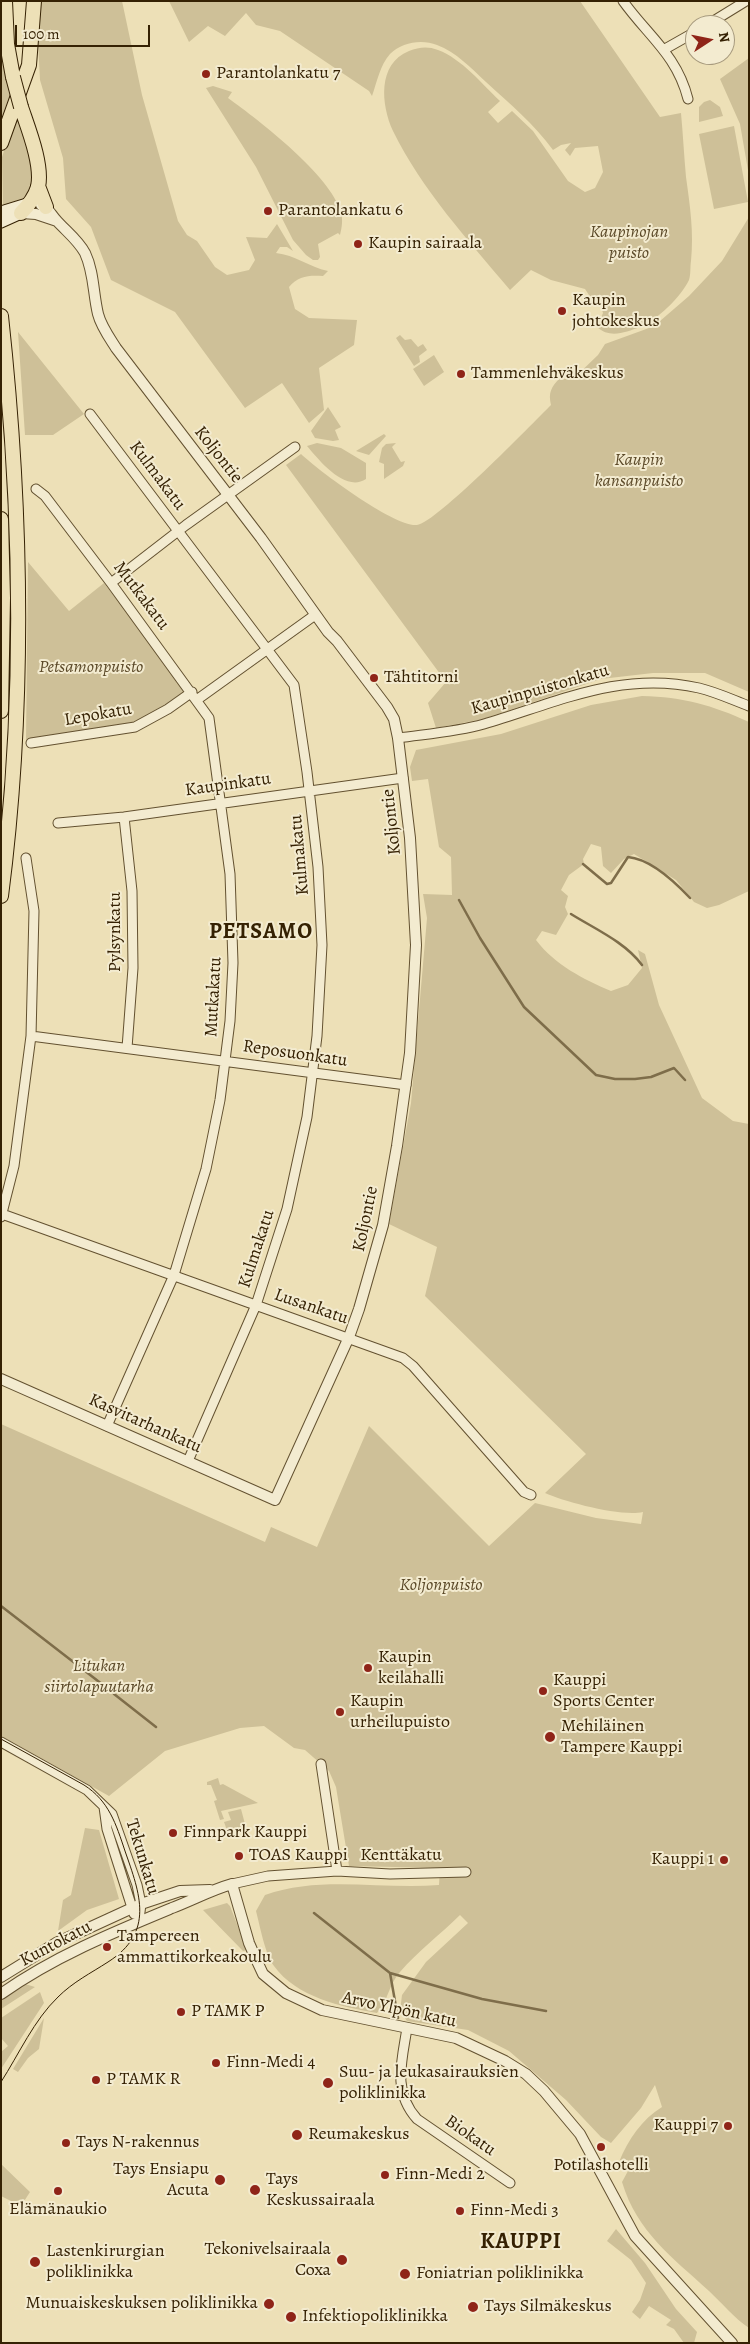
<!DOCTYPE html>
<meta charset="utf-8">
<style>
body{margin:0}
#map{position:relative;width:750px;height:2344px;overflow:hidden;background:#ede0b7;font-family:Alegreya,serif}
canvas{display:block}
.frame{position:absolute;inset:0;border:2px solid #352103;pointer-events:none}
.north{position:absolute;left:685px;top:15px;width:50px;height:50px;box-sizing:border-box;background:#f3ebd0;border:1px solid #a79a7e;border-radius:50%;rotate:79deg;font-size:14px;font-weight:700;line-height:20px;text-align:center;color:#352103}
.north::after{content:'';display:block;margin:auto;width:18px;height:22px;background:#8f2418;clip-path:polygon(50% 0,100% 100%,50% 72%,0 100%)}
.scale{position:absolute;left:15px;top:25px;width:135px;height:22px;box-sizing:border-box;border:2px solid #352103;border-top:0;padding-left:6px;font-size:15px;line-height:18px;white-space:nowrap;color:#352103;-webkit-text-stroke:4px #f3ebd0;paint-order:stroke}
</style>
<div id="map">
<canvas width="750" height="2344"></canvas>
<div class="frame"></div>
<div class="north">N</div>
<div class="scale">100 m</div>
</div>
<script>
const c = document.querySelector('canvas').getContext('2d');
c.lineJoin = 'round';
function paint(path, color) {
  c.fillStyle = color;
  c.fill(path, 'evenodd');
}
function strokePath(path, color, width, dash) {
  c.strokeStyle = color;
  c.lineWidth = width;
  c.lineCap = dash ? 'butt' : 'round';
  c.setLineDash(dash || []);
  c.stroke(path);
}
function label(font, color, halo, rows, align = 'center') {
  c.font = font + ' Alegreya,serif';
  c.lineWidth = 4;
  c.setLineDash([]);
  c.textBaseline = 'middle';
  c.strokeStyle = halo;
  c.fillStyle = color;
  for (const [text, x, y, turn = 0] of rows) {
    c.save();
    c.translate(x, y);
    c.rotate((+turn || 0) * Math.PI / 180);
    c.textAlign = isNaN(turn) ? turn : align;
    if (halo) c.strokeText(text, 0, 0);
    c.fillText(text, 0, 0);
    c.restore();
  }
}
const green = new Path2D(`
 M38 1H122L142 95 178 221 187 235 197 241 215 267 227 275 249 270 255 260 246 237 267 238 277 224 293 251 287 247H280L276 253C295 255 309 267 328 271L323 276C309 275 298 276 289 287L295 309 309 318 357 320 354 345 319 368 324 410 309 423 282 383 245 408 175 312 111 280 91 227 66 199 63 158 40 80 37 24Z
 M169 1H580L660 117 681 113C683 134 684 156 686 177 690 206 694 232 691 261 690 267 691 274 689 280 681 297 657 320 640 327 626 332 610 339 597 327L603 313 599 301 591 298 585 289 551 280 531 270 510 290C468 240 422 190 393 131 381 105 377 64 409 51 419 47 428 46 438 50 462 59 482 84 500 101L488 112 498 123 512 111 533 131 568 181 585 192 595 188 603 172 598 146 575 148 570 156 565 150 571 143 561 145 553 150C534 124 510 104 486 82 471 68 456 52 437 45 422 39 402 42 390 54 380 65 377 82 372 96L369 91 280 31 256 25 246 13 225 36 208 26 189 42Z
 M1 29 13 100 1 130Z
 M749 58V176L740 124 720 79Z
 M213 86 232 92 228 98C260 121 330 175 341 212 343 220 342 227 340 235L338 233 318 244 320 257 318 260H313L306 255 293 240 256 167 206 88Z
 M710 100 720 107 723 116 699 122V107L704 102Z
 M17 111 35 174 34 185 23 198 3 206 2 157Z
 M734 126 748 202 714 209 699 134Z
 M749 217V692L705 673H653L601 679 483 719 436 728 428 703 446 682 286 465 301 454C319 471 394 527 417 525 436 523 532 424 551 405 548 393 551 387 560 378L572 380 598 355 605 344 649 328 660 321 689 296 722 261Z
 M18 332 84 414 53 435H25Z
 M400 335 405 340 411 339 418 347 423 344 427 350 419 356 420 362 414 366 396 338Z
 M434 355 444 372 424 386 413 369Z
 M328 407 341 427 335 430 339 440 333 441 315 438 311 431Z
 M384 434 386 436 369 455 356 451Z
 M317 443 341 448 366 463V479C345 493 319 460 307 446Z
 M396 443 392 447 401 462 405 461 403 466 384 479V464L379 462 382 448 386 444Z
 M28 562 69 611 104 583 188 692 152 714 133 722 26 740Z
 M642 696C683 697 712 705 749 722V891L719 905 707 908 694 902 676 880 634 854 624 859 611 873 603 866 601 847 591 844 583 859 584 864 569 875 561 890 568 896 565 907 568 914 556 935 542 931 536 940C555 965 583 979 611 991L628 985 642 968 638 950 645 954 659 1005 702 1098 733 1121 749 1124V2328C734 2318 722 2303 709 2291 672 2257 637 2232 622 2182L628 2171 619 2162C628 2140 642 2119 662 2107L655 2085 641 2108 611 2143 601 2137 566 2100 509 2051 468 2030 407 2021 400 2011 402 1995 426 1962 468 1923 460 1915C441 1934 418 1951 400 1972 389 1984 388 2001 377 2013 342 2007 296 1997 274 1966 265 1954 260 1926 256 1911L265 1895C321 1875 382 1890 439 1885L440 1868 349 1866 336 1787 329 1771 305 1750 294 1748 264 1726 240 1728 165 1751 109 1796 1 1736V1424L265 1542 271 1527 317 1547 369 1426 489 1546 535 1503 596 1518 641 1524 643 1512C621 1517 565 1502 545 1493L586 1454 425 1296 437 1247 389 1224 411 1103 427 918 423 894 452 895 451 857 439 847 428 779 412 781 410 767 416 750 501 734 591 705Z
 M218 1778 220 1785 223 1784 258 1803 221 1811 224 1819 220 1820 214 1801 217 1800 211 1785H207V1782Z
 M241 1809 245 1824 241 1825 242 1830 228 1833 224 1822 231 1820 228 1812Z
 M85 1828 99 1830 119 1899 87 1910 58 1931 63 1900 71 1895Z
 M227 1903 230 1906 247 1950 243 1951 203 1910Z
 M25 1984 35 1987 1 2009V2001Z
 M40 1992 44 2003 1 2069V2052L8 2046 1 2038V2018Z
 M44 2018 39 2049 28 2058 18 2072 13 2069Z
 M1 2164 30 2192 21 2206 1 2196Z
 M616 2229 645 2263 676 2309 697 2332 694 2343H684L674 2329 666 2325 671 2320 649 2306 640 2319 632 2312 640 2300 646 2283 631 2260 607 2241Z`);
const stream = new Path2D(`
 M583 864 607 884 611 883 628 857C650 859 675 882 690 898
 M459 900 480 938 524 1007 596 1075 615 1079H635L651 1077 674 1068 685 1080
 M571 914C595 929 625 942 642 965
 M1 1606 107 1688
 M114 1694 156 1727
 M314 1913 390 1973 482 1999 546 2011
 M390 1973 398 2018`);
const minor = new Path2D(`
 M623 1C648 36 677 55 688 99
 M707 25 746 1
 M665 49 695 32
 M90 414 294 685 307 772 318 867 322 945 317 1036 307 1117 287 1209 256 1305 188 1461
 M36 489 45 496 111 583 209 718 230 874 233 963 230 1021 220 1100 206 1169 174 1275 107 1426
 M111 583 186 525 295 447
 M198 699 315 615
 M398 738C426 734 456 732 484 724 556 703 621 670 699 688 716 692 733 700 749 706
 M31 743 135 727 168 709 192 692
 M124 817 132 891 133 968 127 1048
 M58 823 124 817 403 778
 M31 1036 406 1085
 M2 1214 403 1358 413 1366 524 1492 531 1495
 M1 1217 14 1166 31 1036 34 911 26 858
 M1 1742 87 1790 112 1814 137 1885 141 1904 139 1920
 M321 1764 337 1871
 M104 1807 107 1829 134 1914
 M232 1884 268 1876 337 1871 390 1874 466 1872
 M407 2028C402 2061 392 2091 417 2119L510 2183`);
const tertiary = new Path2D(`
 M21 213 36 214 57 221
 M1 1379 275 1500 349 1337 359 1309 383 1225 397 1146 410 1053 416 945 410 838 398 738 394 719 387 707 337 641 328 632 261 538 116 348C109 337 101 326 98 314 93 293 94 272 85 253 78 240 67 232 57 221 51 215 49 208 41 205
 M1 1977 56 1943 141 1904 180 1891 210 1890
 M1 1994C53 1957 114 1932 172 1908 193 1900 211 1890 232 1884L249 1943 256 1959 263 1974 286 1993 322 2010 456 2038 505 2061 526 2074 544 2091 580 2134 635 2236 732 2343`);
const secondary = new Path2D(`
 M1 212 30 203
 M1 222 21 213`);
const trunk = new Path2D(`
 M5 1 7 44 13 77
 M1 143 29 65 34 1
 M38 186 46 207
 M21 213C28 206 35 197 38 187 43 165 28 128 21 107
 M1 316C22 508 26 703 1 896
 M1 519 3 598 1 711`);
const tram = new Path2D(`
 M1 1739 84 1785C109 1801 116 1824 125 1851 140 1894 155 1932 108 1962 91 1973 73 1982 58 1997 34 2020 19 2054 1 2082`);
const trunkBridge = new Path2D(`
 M13 77 21 107`);
const markers = [
 [206,74,5,"#8f2418"],
 [268,211,5,"#8f2418"],
 [358,244,5,"#8f2418"],
 [562,311,5,"#8f2418"],
 [461,374,5,"#8f2418"],
 [374,678,5,"#8f2418"],
 [368,1668,5,"#8f2418"],
 [543,1691,5,"#8f2418"],
 [340,1712,5,"#8f2418"],
 [550,1737,6,"#8f2418"],
 [173,1833,5,"#8f2418"],
 [239,1856,5,"#8f2418"],
 [724,1860,5,"#8f2418"],
 [107,1947,5,"#8f2418"],
 [181,2012,5,"#8f2418"],
 [216,2063,5,"#8f2418"],
 [96,2080,5,"#8f2418"],
 [328,2083,6,"#8f2418"],
 [728,2126,5,"#8f2418"],
 [297,2135,6,"#8f2418"],
 [66,2143,5,"#8f2418"],
 [601,2147,5,"#8f2418"],
 [385,2175,5,"#8f2418"],
 [220,2180,6,"#8f2418"],
 [255,2190,6,"#8f2418"],
 [58,2191,5,"#8f2418"],
 [460,2211,5,"#8f2418"],
 [342,2260,6,"#8f2418"],
 [35,2262,6,"#8f2418"],
 [405,2274,6,"#8f2418"],
 [269,2304,6,"#8f2418"],
 [473,2307,6,"#8f2418"],
 [291,2317,6,"#8f2418"]
];
const poiNames = [
 ["Parantolankatu 7",216,74],
 ["Parantolankatu 6",278,211],
 ["Kaupin sairaala",368,244],
 ["Kaupin",572,301],
 ["johtokeskus",572,322],
 ["Tammenlehväkeskus",471,374],
 ["Tähtitorni",384,678],
 ["Kaupin",378,1658],
 ["keilahalli",378,1679],
 ["Kauppi",553,1681],
 ["Sports Center",553,1702],
 ["Kaupin",350,1702],
 ["urheilupuisto",350,1723],
 ["Mehiläinen",561,1727],
 ["Tampere Kauppi",561,1748],
 ["Finnpark Kauppi",183,1833],
 ["TOAS Kauppi",249,1856],
 ["Kauppi 1",714,1860,"right"],
 ["Tampereen",117,1937],
 ["ammattikorkeakoulu",117,1958],
 ["P TAMK P",191,2012],
 ["Finn-Medi 4",226,2063],
 ["Suu- ja leukasairauksien",339,2073],
 ["poliklinikka",339,2094],
 ["P TAMK R",106,2080],
 ["Kauppi 7",718,2126,"right"],
 ["Reumakeskus",308,2135],
 ["Tays N-rakennus",76,2143],
 ["Potilashotelli",601,2166,"center"],
 ["Tays Ensiapu",209,2170,"right"],
 ["Acuta",209,2191,"right"],
 ["Finn-Medi 2",395,2175],
 ["Tays",266,2180],
 ["Keskussairaala",266,2201],
 ["Elämänaukio",58,2210,"center"],
 ["Finn-Medi 3",470,2211],
 ["Tekonivelsairaala",331,2250,"right"],
 ["Coxa",331,2271,"right"],
 ["Lastenkirurgian",46,2252],
 ["poliklinikka",46,2273],
 ["Foniatrian poliklinikka",416,2274],
 ["Munuaiskeskuksen poliklinikka",258,2304,"right"],
 ["Tays Silmäkeskus",484,2307],
 ["Infektiopoliklinikka",302,2317]
];
const parkNames = [
 ["Kaupinojan",629,233],
 ["puisto",629,254],
 ["Kaupin",639,461],
 ["kansanpuisto",639,482],
 ["Petsamonpuisto",91,668],
 ["Koljonpuisto",441,1586],
 ["Litukan",99,1667],
 ["siirtolapuutarha",99,1688]
];
const streetNames = [
 ["Koljontie",218,455,52],
 ["Kulmakatu",157,476,53],
 ["Mutkakatu",141,596,53],
 ["Kaupinpuistonkatu",540,690,-16],
 ["Lepokatu",98,715,-10],
 ["Kaupinkatu",228,785,-8],
 ["Koljontie",392,822,-96],
 ["Kulmakatu",300,855,-95],
 ["Pylsynkatu",116,932,-90],
 ["Mutkakatu",214,997,-87],
 ["Reposuonkatu",295,1054,8],
 ["Koljontie",366,1219,-78],
 ["Kulmakatu",257,1249,-72],
 ["Lusankatu",311,1307,19],
 ["Kasvitarhankatu",145,1424,24],
 ["Kenttäkatu",401,1856],
 ["Tekunkatu",142,1857,73],
 ["Kuntokatu",56,1944,-28],
 ["Arvo Ylpön katu",399,2010,12],
 ["Biokatu",470,2136,35]
];
const districtNames = [
 ["PETSAMO",261,933],
 ["KAUPPI",521,2243]
];
paint(green, '#cec098');
strokePath(stream, '#7e6d4a', 2.5);
strokePath(minor, '#635130', 11);
strokePath(tertiary, '#635130', 12);
strokePath(secondary, '#352103', 13);
strokePath(trunk, '#352103', 16);
strokePath(minor, '#f3ebd0', 9);
strokePath(tertiary, '#f3ebd0', 10);
strokePath(secondary, '#f3ebd0', 11);
strokePath(trunk, '#ede0b7', 14);
strokePath(tram, '#352103', 1);
strokePath(trunkBridge, '#352103', 16, []);
strokePath(trunkBridge, '#ede0b7', 14);
for (const [x, y, r, color] of markers) {
  const dot = new Path2D();
  dot.arc(x, y, r, 0, 2 * Math.PI);
  c.fillStyle = color;
  c.fill(dot);
  strokePath(dot, '#f3ebd0', 2);
}
label('18px', '#352103', '#f3ebd0', poiNames, 'left');
label('italic 18px', '#5b4928', '#f3ebd0', parkNames);
label('18px', '#352103', '#f3ebd0', streetNames);
c.letterSpacing = '1px';
label('bold 22px', '#352103', '#f3ebd0', districtNames);
c.letterSpacing = '0px';
</script>
